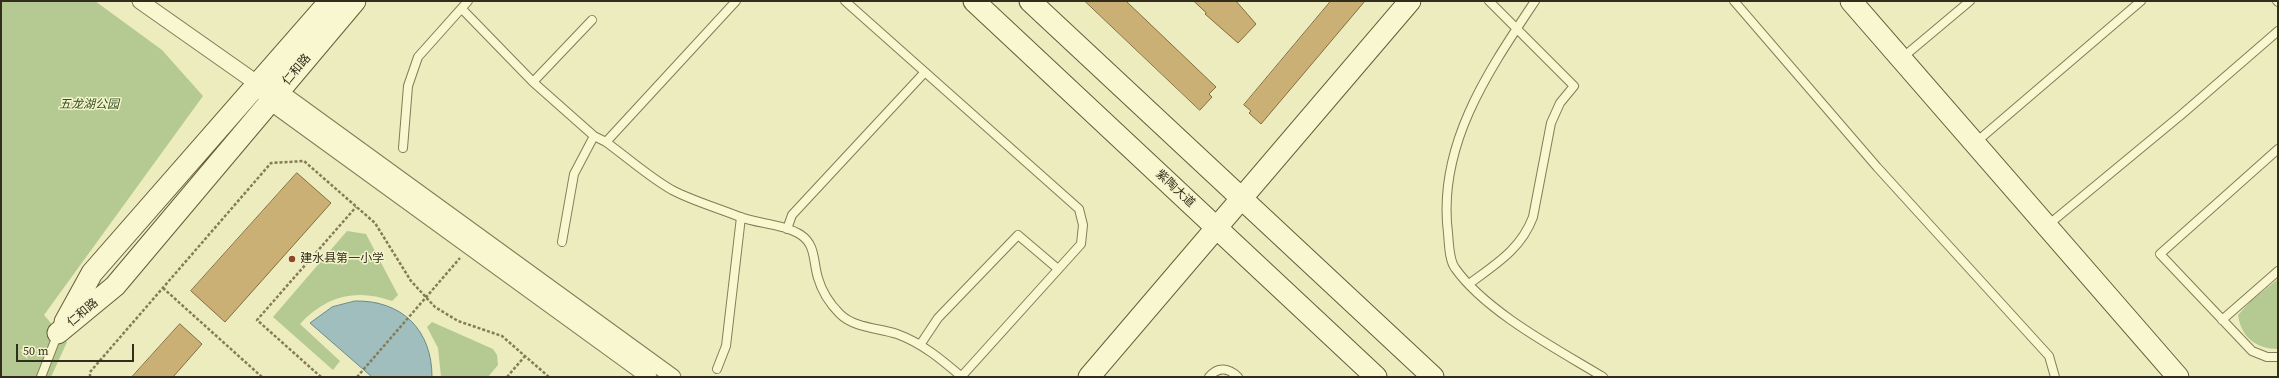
<!DOCTYPE html>
<meta charset="utf-8">
<style>
body{margin:0}
#map{position:relative;width:2279px;height:378px;overflow:hidden;background:#ececbe;font-family:"Source Serif 4",serif}
canvas{display:block}
.frame{position:absolute;inset:0;border:2px solid #332e1b;pointer-events:none}
.scale{position:absolute;left:16px;top:344px;width:118px;height:18px;box-sizing:border-box;border:2px solid #332e1b;border-top:0;padding-left:5px;font-size:12px;line-height:14px;white-space:nowrap;color:#332e1b;-webkit-text-stroke:3px #f4f4cd;paint-order:stroke}
</style>
<div id="map">
<canvas width="2279" height="378"></canvas>
<div class="frame"></div>
<div class="scale">50 m</div>
</div>
<script>
const c = document.querySelector('canvas').getContext('2d');
c.lineJoin = 'round';
function paint(path, color) {
  c.fillStyle = color;
  c.fill(path, 'evenodd');
}
function strokePath(path, color, width, dash) {
  c.strokeStyle = color;
  c.lineWidth = width;
  c.lineCap = dash ? 'butt' : 'round';
  c.setLineDash(dash || []);
  c.stroke(path);
}
function label(font, color, halo, rows, align = 'center') {
  c.font = font + ' "Source Serif 4","Noto Sans SC",serif';
  c.lineWidth = 3;
  c.setLineDash([]);
  c.textBaseline = 'middle';
  c.strokeStyle = halo;
  c.fillStyle = color;
  for (const [text, x, y, turn = 0] of rows) {
    c.save();
    c.translate(x, y);
    c.rotate((+turn || 0) * Math.PI / 180);
    c.textAlign = isNaN(turn) ? turn : align;
    if (halo) c.strokeText(text, 0, 0);
    c.fillText(text, 0, 0);
    c.restore();
  }
}
const green = new Path2D(`
 M1 1H95L162 50 203 96 44 315 67 342 51 377H1Z
 M347 231 366 234 398 295 392 301C357 288 325 296 300 324L340 361 333 370 273 317Z
 M2278 279V349C2256 349 2241 337 2238 315L2251 301Z
 M432 322 493 349 497 355 498 365 488 377H441L438 348 427 327Z`);
const water = new Path2D(`
 M355 301C402 300 432 330 432 377H372L310 323 332 307Z`);
const building = new Path2D(`
 M1085 1H1126L1216 87 1209 94 1212 97 1200 110Z
 M1194 1H1236L1256 24 1238 43 1205 14 1206 13Z
 M1331 1H1365L1261 124 1249 113 1251 111 1244 105Z
 M297 173 331 203 225 322 191 291Z
 M180 324 202 344 173 377H132Z`);
const path = new Path2D(`
 M163 288 262 377
 M90 377V372L271 163 304 161 375 223 411 281 435 307 458 321 502 336 549 377
 M321 377 257 320 356 207
 M357 377 460 258
 M507 377 525 356`);
const lane = new Path2D(`
 M845 1 1079 209 1083 225 1081 244 961 377
 M1535 1C1489 70 1437 145 1448 233 1449 243 1449 260 1455 268 1486 312 1557 349 1603 377
 M1734 1 1877 167 2049 356 2055 377
 M2277 1 2278 2
 M462 9 533 82 594 136 606 142C628 158 649 177 672 190 693 201 718 208 740 217 759 224 784 224 801 235 816 245 813 262 818 278 822 292 830 304 840 314 854 328 879 328 897 334 922 343 942 360 962 377
 M1902 58 1970 1
 M533 82 592 20
 M606 142 736 1
 M1975 143 2141 1
 M403 148 408 86 418 57 468 1
 M2278 149 2160 254 2252 351 2267 357H2278
 M2048 225 2181 115 2278 31
 M787 229 792 215 925 72
 M562 242 574 174 594 136
 M1469 284C1496 264 1521 249 1533 217L1551 123 1560 103 1574 86 1489 1
 M2222 320 2278 271
 M920 345 938 318 1018 235 1058 269
 M717 369 726 346 741 217
 M41 377 58 333
 M1209 377C1218 366 1229 368 1238 377`);
const street = new Path2D(`
 M140 1 258 84 279 91 673 377
 M265 95 270 102 649 377`);
const secondary = new Path2D(`
 M974 1 1376 377
 M1030 1 1433 377
 M1851 1 2178 377
 M65 322 92 273 330 1
 M58 333 115 286 355 1
 M1089 377 1410 1`);
const markers = [
 [292,259,4,"#924528"]
];
const streetNames = [
 ["仁和路",297,70,-50],
 ["紫陶大道",1175,189,43],
 ["仁和路",83,313,-40]
];
const parkNames = [
 ["五龙湖公园",89,105]
];
const poiNames = [
 ["建水县第一小学",300,259]
];
paint(green, '#b4ca92');
paint(water, '#a1bebe');
strokePath(water, '#698a8b', 1);
paint(building, '#cab074');
strokePath(building, '#836c3d', 1);
strokePath(lane, '#847c57', 10);
strokePath(street, '#847c57', 17);
strokePath(secondary, '#665c3a', 23);
strokePath(path, '#847c57', 2.5, [3, 2]);
strokePath(lane, '#f8f7d0', 8);
strokePath(street, '#f8f7d0', 15);
strokePath(secondary, '#f8f7d0', 21);
for (const [x, y, r, color] of markers) {
  const dot = new Path2D();
  dot.arc(x, y, r, 0, 2 * Math.PI);
  c.fillStyle = color;
  c.fill(dot);
  strokePath(dot, '#f4f4cd', 1.5);
}
label('12px', '#332e1b', '#f4f4cd', streetNames);
label('italic 12px', '#375022', '#f4f4cd', parkNames);
label('12px', '#332e1b', '#f4f4cd', poiNames, 'left');
</script>
